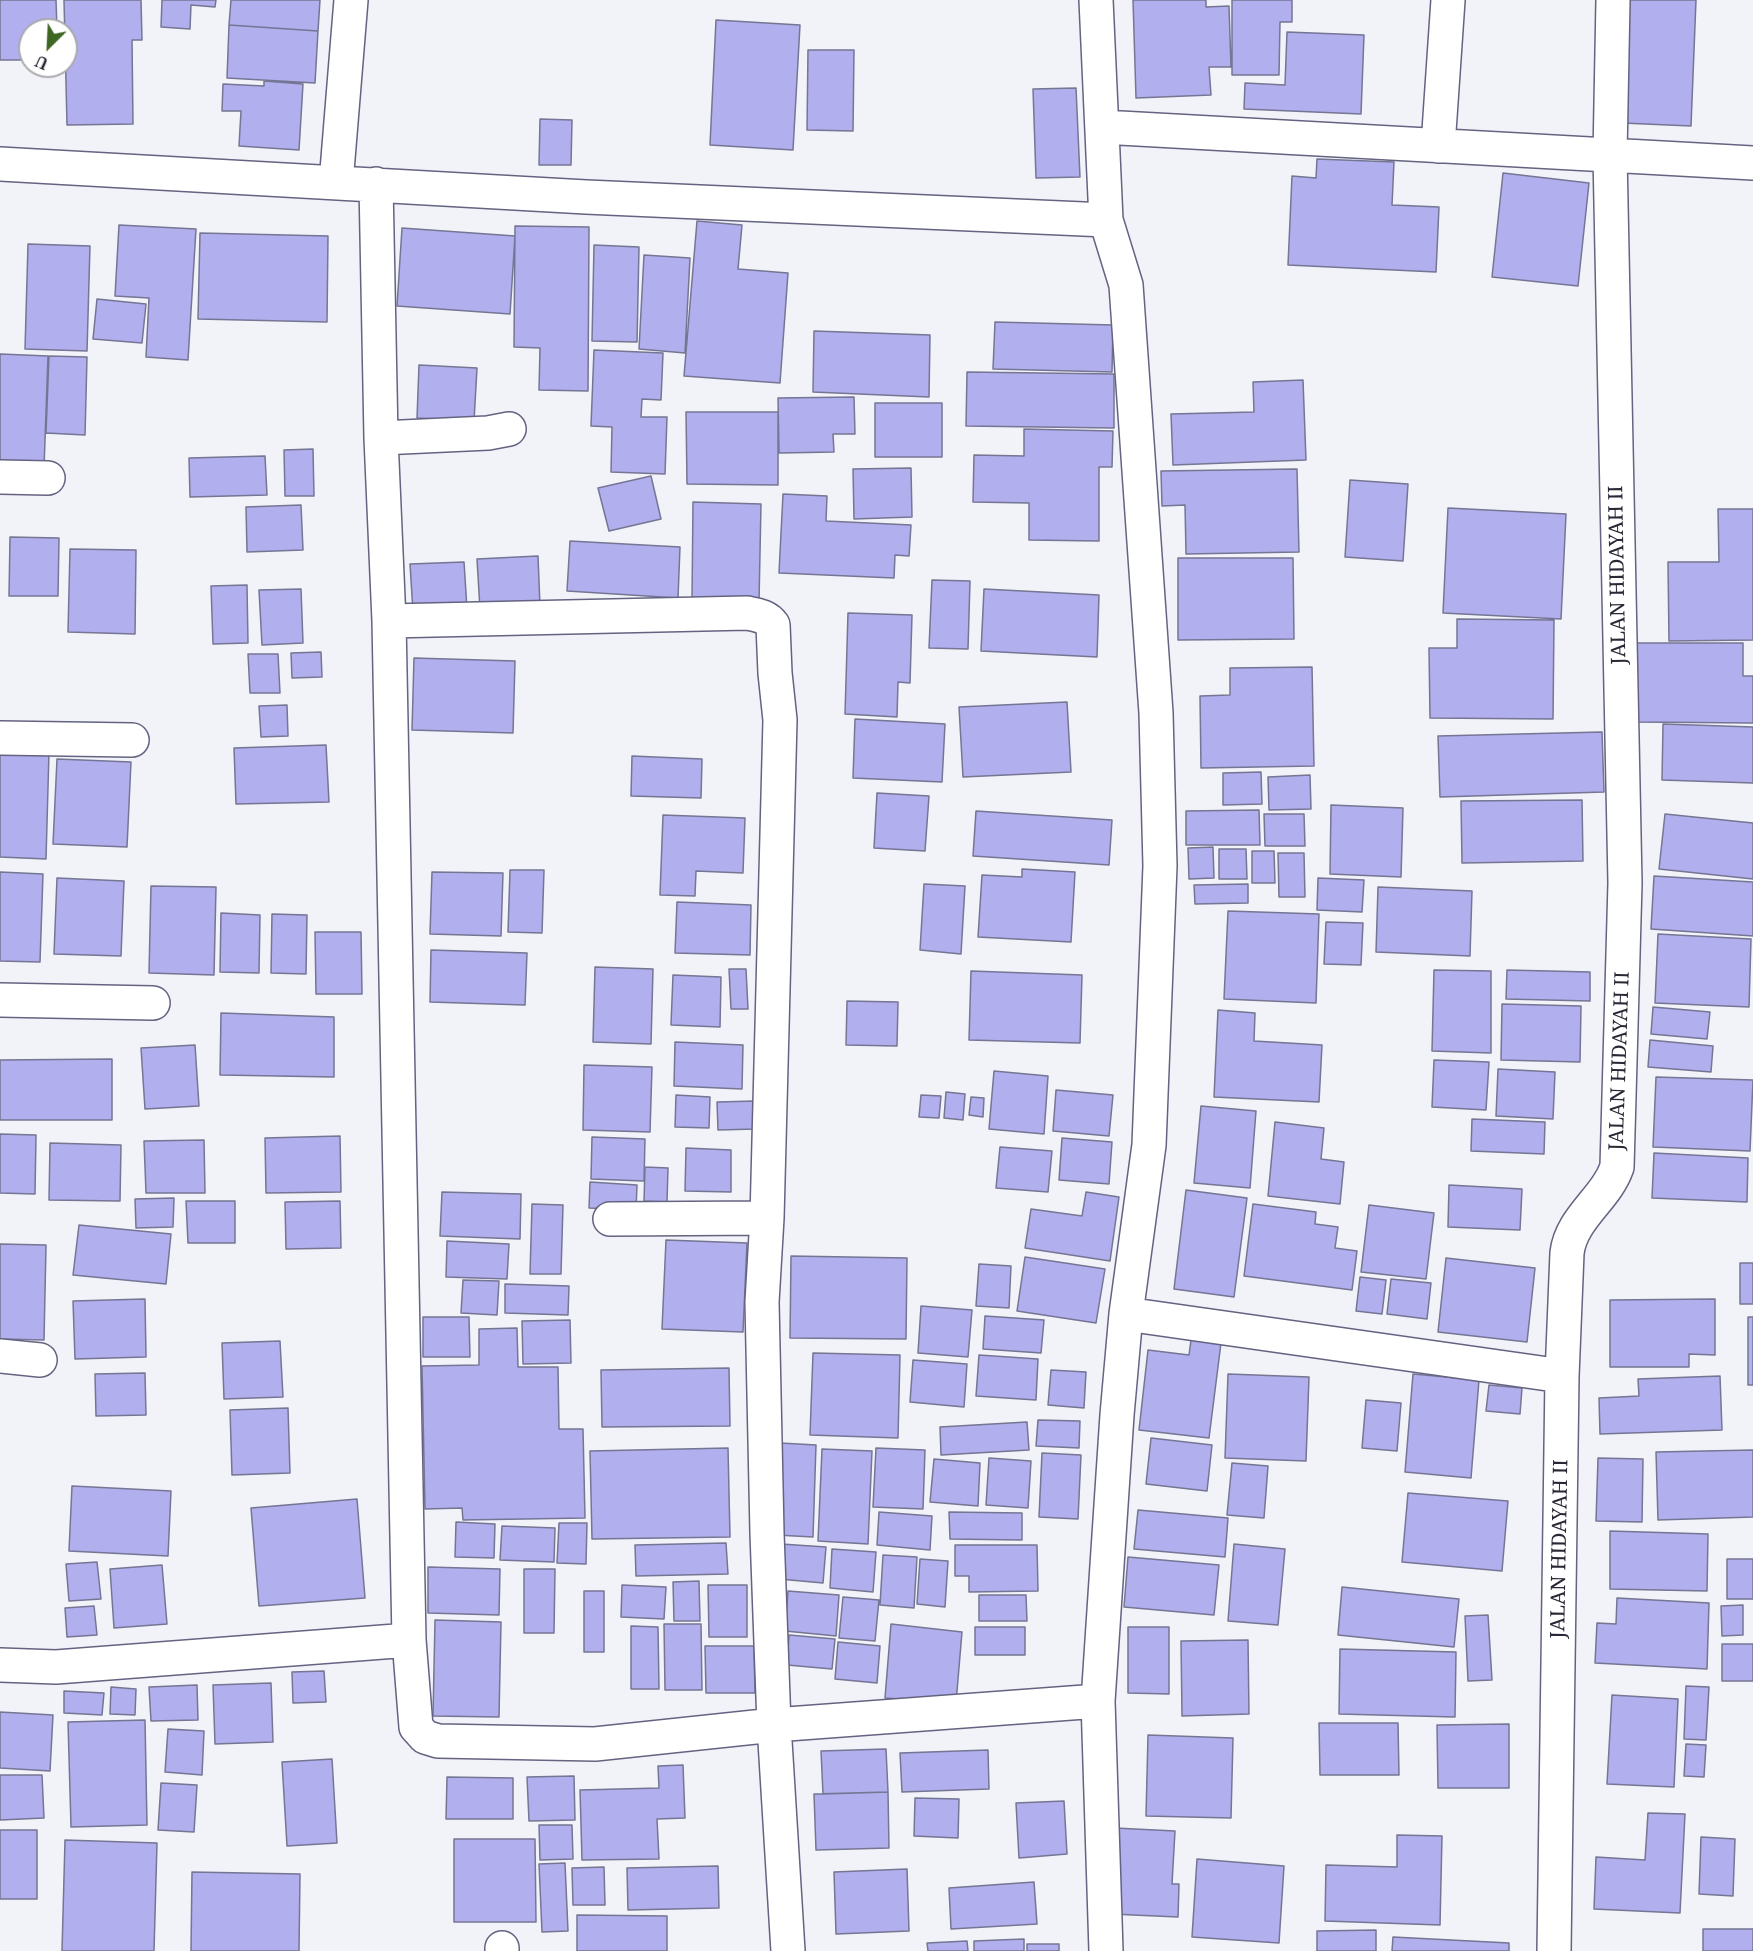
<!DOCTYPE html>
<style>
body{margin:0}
#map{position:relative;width:1753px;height:1951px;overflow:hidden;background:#f2f2f9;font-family:"Noto Serif",serif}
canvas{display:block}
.north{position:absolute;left:18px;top:18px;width:60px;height:60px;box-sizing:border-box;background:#fff;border:2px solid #a9a9af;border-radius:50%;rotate:204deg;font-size:16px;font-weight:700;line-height:24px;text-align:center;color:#292936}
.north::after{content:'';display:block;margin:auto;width:21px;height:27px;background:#3e6724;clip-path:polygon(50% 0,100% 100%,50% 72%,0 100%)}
</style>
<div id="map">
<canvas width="1753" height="1951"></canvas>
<div class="north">U</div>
</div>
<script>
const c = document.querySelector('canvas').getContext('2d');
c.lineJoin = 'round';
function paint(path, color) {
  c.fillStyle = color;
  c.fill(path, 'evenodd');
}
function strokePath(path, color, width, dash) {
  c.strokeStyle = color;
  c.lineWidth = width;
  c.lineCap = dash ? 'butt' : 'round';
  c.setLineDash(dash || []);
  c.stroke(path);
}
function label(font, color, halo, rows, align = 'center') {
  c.font = font + ' "Noto Serif",serif';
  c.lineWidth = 4.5;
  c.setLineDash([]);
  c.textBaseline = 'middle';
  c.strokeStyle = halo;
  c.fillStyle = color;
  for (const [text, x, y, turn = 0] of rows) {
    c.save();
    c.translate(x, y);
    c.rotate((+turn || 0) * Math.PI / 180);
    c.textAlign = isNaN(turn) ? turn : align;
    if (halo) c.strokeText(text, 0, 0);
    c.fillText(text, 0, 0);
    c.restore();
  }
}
const building = new Path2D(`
 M0 0H56L57 30H30V60H0Z
 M64 0H141L142 40H132L133 124 67 125Z
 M162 0H216L215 7 191 5 190 29 161 27Z
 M231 0H320L318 31 229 25Z
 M1133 0H1206V7L1229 6 1231 67H1209L1211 95 1136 98Z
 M1232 0H1292V22H1280L1279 75H1232Z
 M1628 0H1696L1691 126 1622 123Z
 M716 20 800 25 793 150 710 145Z
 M229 25 318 31 315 83 227 78Z
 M1287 32 1364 35 1361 114 1244 109 1245 83 1285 85Z
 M808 50H854L853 131 807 130Z
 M264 81 303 84 299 150 239 146 241 111H222L223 84 264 86Z
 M1076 88 1080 177 1036 178 1033 89Z
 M540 119 572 120 571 165H539Z
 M1317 159 1394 162 1392 205 1439 207 1436 272 1288 265 1292 176 1316 178Z
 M1503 173 1589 183 1578 286 1492 277Z
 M697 221 742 225 738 269 788 273 780 383 684 376Z
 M119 225 196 229 188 360 146 357 149 298 115 296Z
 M515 226 589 227 588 391 539 390 540 348 514 347Z
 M402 228 515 236 510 314 397 306Z
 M200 233 328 236 327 322 198 319Z
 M28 244 90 246 87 351 25 349Z
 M594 245 639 247 637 342 592 341Z
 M644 255 690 258 685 353 639 349Z
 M97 299 146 304 142 343 93 339Z
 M995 322 1113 325 1112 372 993 369Z
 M814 331 930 335 929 397 813 392Z
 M594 350 663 353 661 400 642 399 641 417H667L665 474 611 472 612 427 591 426Z
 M0 354 48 356 44 468 0 466Z
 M49 356 87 357 85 435 46 433Z
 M419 365 477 368 474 421 417 418Z
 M967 372 1114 374V428L966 426Z
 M1303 380 1306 460 1173 465 1171 414 1254 412 1253 382Z
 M854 397 855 434H833L834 452 779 453 778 398Z
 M875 403H942V457H875Z
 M686 412H778V485L687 484Z
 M1024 429 1113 431 1112 467H1099V541L1029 540V503L973 502 974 455 1024 456Z
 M313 449 314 496H285L284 450Z
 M265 456 267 495 190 497 189 458Z
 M911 468 912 517 854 519 853 469Z
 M1297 469 1299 552 1186 554 1185 505 1162 506 1161 471Z
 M651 476 661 519 609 531 598 488Z
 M1350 480 1408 484 1403 561 1345 557Z
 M783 494 827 496 826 521 911 525 909 556 895 555 894 578 779 573Z
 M693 502 761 504 759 602 692 600Z
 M301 505 303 550 247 552 246 507Z
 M1448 508 1566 514 1561 619 1443 613Z
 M1718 509H1753V640L1669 641 1668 562H1719Z
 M10 537 59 538 58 596H9Z
 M570 541 680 547 678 598 567 591Z
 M70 549 136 550 135 634 68 632Z
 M538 556 540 606 480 609 477 559Z
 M1178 558H1293L1294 639 1178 640Z
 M464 562 467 609 413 612 410 564Z
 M932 580 970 581 968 649 929 648Z
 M247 585 248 643 213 644 211 586Z
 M301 589 303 643 262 645 259 590Z
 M984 589 1099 595 1097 657 981 651Z
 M848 613 912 615 910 683 898 682 897 717 845 714Z
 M1457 619 1554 620 1553 719 1430 718 1429 648H1457Z
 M1634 643H1743V676H1753V723L1634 722Z
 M321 652 322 677 292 678 291 653Z
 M248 654H278L280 693H250Z
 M414 658 515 661 513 733 412 730Z
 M1312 667 1314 766 1201 768 1200 696 1230 695V668Z
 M1067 702 1071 772 963 777 959 707Z
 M287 705 288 736 261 737 259 706Z
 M855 719 945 724 942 782 853 778Z
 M1663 724 1753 727V783L1662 780Z
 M1602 732 1604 792 1440 797 1438 736Z
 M326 745 329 802 236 804 234 748Z
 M0 750 49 752 46 859 0 857Z
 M632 756 702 759 701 798 631 796Z
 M57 759 131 762 127 847 53 844Z
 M1261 772 1262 804 1223 805V773Z
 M1310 775 1311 809 1269 810 1268 777Z
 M877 793 929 796 925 851 874 848Z
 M1582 800 1583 861 1462 863 1461 801Z
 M1331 805 1403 808 1401 877 1330 874Z
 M1259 810 1260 845H1186V811Z
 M976 811 1112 820 1109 865 973 856Z
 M1264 814H1304L1305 846H1265Z
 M1665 814 1753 823V879L1659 869Z
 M663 815 745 818 743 873 696 871 695 896 660 895Z
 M1213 847 1214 878 1189 879 1188 848Z
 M1219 849H1246L1247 879H1219Z
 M1252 851H1274L1275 883H1252Z
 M1278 853H1304L1305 897H1279Z
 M1022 869 1075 872 1071 942 978 937 982 875 1022 877Z
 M510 870H544L542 933 508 932Z
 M0 872 43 874 40 962 0 961Z
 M432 872 503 873 501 936 430 934Z
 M1654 876 1753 882V936L1651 929Z
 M57 878 124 881 121 956 54 954Z
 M1318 878 1364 880 1362 912 1317 910Z
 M924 884 965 886 961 954 920 950Z
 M1248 884V903L1195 904 1194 885Z
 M151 886 216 887 214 975 149 973Z
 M1378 887 1472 891 1470 956 1376 952Z
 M677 902 751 905 750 955 675 953Z
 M1228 911 1319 914 1316 1003 1224 999Z
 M221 913 260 915 259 973 220 972Z
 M272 914 307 915 306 974 271 973Z
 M1326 922 1363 923 1361 965 1324 964Z
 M315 932H361L362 994H316Z
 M1658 934 1751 939 1749 1007 1655 1003Z
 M431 950 527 953 525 1005 430 1002Z
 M595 967 653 969 651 1044 593 1042Z
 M729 969H746L748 1009H731Z
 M1434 970 1491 971V1053L1432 1051Z
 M1507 970 1590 972V1001L1506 999Z
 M971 971 1082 975 1080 1043 969 1040Z
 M673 975 721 977 720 1027 671 1025Z
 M847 1001 898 1002 897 1046 846 1045Z
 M1502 1004 1581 1006 1580 1062 1501 1060Z
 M1653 1007 1710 1012 1707 1039 1651 1034Z
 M1218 1010 1255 1013 1254 1041 1322 1045 1319 1102 1214 1097Z
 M221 1013 334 1017V1077L220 1075Z
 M1650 1040 1713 1046 1711 1072 1648 1067Z
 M675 1042 743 1045 742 1089 674 1086Z
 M195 1045 199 1106 145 1109 141 1048Z
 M112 1059V1120H0V1060Z
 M1434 1060 1489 1062 1486 1110 1432 1107Z
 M584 1065 652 1067 650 1132 583 1130Z
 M1498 1069 1555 1072 1553 1119 1496 1116Z
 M994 1071 1048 1076 1044 1134 989 1129Z
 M1656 1077 1753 1080 1750 1151 1653 1147Z
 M1056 1090 1113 1095 1109 1136 1053 1131Z
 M946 1092 965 1094 963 1120 944 1118Z
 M676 1095 710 1097 709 1128 675 1127Z
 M921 1095 941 1096 939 1118 919 1117Z
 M971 1097 984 1098 983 1117 969 1115Z
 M755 1101 756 1129 718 1130 717 1102Z
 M1201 1106 1256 1111 1250 1188 1194 1183Z
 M1472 1119 1545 1122 1544 1154 1471 1151Z
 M1275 1122 1324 1128 1321 1159 1344 1162 1340 1204 1268 1196Z
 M0 1134 36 1135 35 1194 0 1193Z
 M340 1136 341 1192 266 1193 265 1138Z
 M592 1137 645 1139 644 1181 591 1179Z
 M1062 1138 1112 1142 1109 1184 1059 1180Z
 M204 1140 205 1193H146L144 1141Z
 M50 1143 121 1145 120 1201 49 1200Z
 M1000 1147 1052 1151 1048 1192 996 1188Z
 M686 1148 731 1150V1192L685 1191Z
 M1654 1153 1748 1158 1747 1202 1652 1198Z
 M645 1167 668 1168 667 1202 644 1201Z
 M590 1182 637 1185 636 1210 589 1208Z
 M1449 1185 1522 1189 1520 1230 1448 1227Z
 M1186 1190 1247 1198 1234 1297 1174 1289Z
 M442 1192 521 1194 520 1239 440 1236Z
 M1086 1192 1119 1197 1110 1261 1025 1248 1031 1209 1082 1216Z
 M174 1198 173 1227 136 1228 135 1199Z
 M186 1201H235V1243H188Z
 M340 1201 341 1248 286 1249 285 1202Z
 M532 1204 563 1205 561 1274H530Z
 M1253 1204 1316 1212 1315 1224 1338 1227 1335 1248 1357 1251 1352 1290 1244 1276Z
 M1369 1205 1434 1213 1426 1279 1361 1272Z
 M79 1225 171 1234 166 1284 73 1275Z
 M666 1240 747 1243 743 1332 662 1329Z
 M447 1241 509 1244 507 1279 446 1277Z
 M0 1244 46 1245 44 1340 0 1339Z
 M791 1256 907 1258 906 1339 790 1338Z
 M1025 1257 1105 1269 1096 1323 1017 1311Z
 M1446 1258 1535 1268 1527 1342 1438 1332Z
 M1740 1263H1753V1304H1740Z
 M979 1264 1011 1266 1009 1308 976 1306Z
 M1360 1277 1386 1280 1382 1314 1356 1311Z
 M1391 1279 1431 1283 1427 1319 1387 1314Z
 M463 1280 499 1281 497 1315 461 1313Z
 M505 1284 569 1286 568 1315 505 1313Z
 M145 1299 146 1357 75 1359 73 1301Z
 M1715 1299V1355L1689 1354V1367H1610V1300Z
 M921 1306 972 1310 968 1357 918 1353Z
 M985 1316 1044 1320 1041 1353 983 1349Z
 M423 1317H469L470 1357H423Z
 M1748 1317H1753V1385H1748Z
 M570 1320 571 1363 523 1364 522 1321Z
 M517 1328 518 1367H558L559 1429H583L585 1518 463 1520 462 1508 425 1509 422 1366 479 1365V1329Z
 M1191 1340 1221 1343 1209 1438 1139 1430 1148 1350 1189 1355Z
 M280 1341 283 1397 224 1399 222 1343Z
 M813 1353 900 1355 898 1438 810 1435Z
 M979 1355 1038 1359 1036 1400 976 1396Z
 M913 1360 967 1364 964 1407 910 1402Z
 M729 1368 730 1426 602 1427 601 1370Z
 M1051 1370 1086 1372 1084 1408 1048 1405Z
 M145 1373 146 1415 96 1416 95 1374Z
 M1228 1374 1309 1377 1306 1461 1225 1458Z
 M1413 1374 1479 1380 1471 1478 1405 1472Z
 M1720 1376 1722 1430 1600 1434 1599 1398 1639 1396 1638 1379Z
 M1489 1385 1522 1388 1520 1414 1486 1411Z
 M1366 1400 1401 1403 1397 1451 1362 1448Z
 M288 1408 290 1473 232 1475 230 1410Z
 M1038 1420 1080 1421 1079 1448 1036 1446Z
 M1027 1422 1029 1450 941 1455 940 1427Z
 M1151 1438 1212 1445 1207 1491 1146 1484Z
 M780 1443 816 1445 813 1537 776 1535Z
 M728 1448 730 1537 592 1539 590 1451Z
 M876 1448 925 1450 923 1509 873 1507Z
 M822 1449 872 1451 868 1544 818 1541Z
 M1753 1450V1517L1658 1520 1656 1452Z
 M1042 1453 1081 1455 1078 1519 1039 1517Z
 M989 1458 1031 1461 1028 1508 986 1505Z
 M1598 1458 1643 1459 1642 1522 1596 1521Z
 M934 1459 980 1463 978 1506 930 1502Z
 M1232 1463 1268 1466 1264 1518 1227 1515Z
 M72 1486 171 1491 168 1556 69 1551Z
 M1408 1493 1508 1501 1502 1571 1402 1562Z
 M357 1499 365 1598 259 1606 251 1508Z
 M1138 1510 1228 1518 1225 1557 1134 1549Z
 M879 1512 932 1516 930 1550 877 1545Z
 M949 1512 1022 1513V1540L950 1539Z
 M456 1522 495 1524 494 1558 455 1557Z
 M559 1523H587L586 1564 557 1563Z
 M502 1526 555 1528 554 1562 500 1560Z
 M1610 1531 1708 1534 1707 1591 1610 1589Z
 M726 1543 728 1574 636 1576 635 1545Z
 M781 1544 826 1547 823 1583 779 1579Z
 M1234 1544 1285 1549 1278 1625 1228 1621Z
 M955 1545H1037L1038 1591 969 1592V1576H955Z
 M832 1549 876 1552 873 1592 830 1588Z
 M883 1555 917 1557 914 1608 880 1605Z
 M1128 1557 1219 1565 1214 1615 1124 1607Z
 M920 1559 948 1561 945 1607 917 1604Z
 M1727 1559H1753V1599H1727Z
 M97 1562 101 1599 69 1601 66 1564Z
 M162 1565 167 1624 114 1628 110 1569Z
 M428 1567 500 1569 499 1615 428 1613Z
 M524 1569H555L554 1633H524Z
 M699 1581 700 1621H674L673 1582Z
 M622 1585 666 1587 664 1619 621 1617Z
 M708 1585H747V1637H709Z
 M1342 1587 1459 1599 1454 1647 1338 1635Z
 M584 1591H604V1652H584Z
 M788 1591 839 1595 836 1636 785 1631Z
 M979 1595H1026L1027 1621H979Z
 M843 1597 879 1600 875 1641 839 1638Z
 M1617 1598 1709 1603 1707 1669 1595 1663 1597 1623 1616 1624Z
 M1743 1605V1635L1722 1636 1721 1606Z
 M94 1606 97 1635 67 1637 65 1608Z
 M1488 1615 1492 1680 1468 1681 1465 1616Z
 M435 1620 501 1622 499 1717 433 1716Z
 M664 1624H701L702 1690H665Z
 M891 1624 962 1632 956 1703 885 1698Z
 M631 1626 658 1627 659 1689H631Z
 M975 1627H1025V1655H975Z
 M1128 1627H1169V1694L1128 1693Z
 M789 1635 835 1639 832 1669 787 1665Z
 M1248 1640 1249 1714 1182 1716 1181 1641Z
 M838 1642 880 1646 877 1683 835 1679Z
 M1722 1644H1753V1681H1722Z
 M705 1646H754L755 1693H706Z
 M1340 1649 1456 1652 1455 1717 1339 1714Z
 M324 1671 326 1702 293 1703 292 1672Z
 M271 1683 273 1742 215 1744 213 1685Z
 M197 1685 198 1720 151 1721 149 1687Z
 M1686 1686 1709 1687 1706 1740 1684 1739Z
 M111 1687 136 1689 135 1715 110 1714Z
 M64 1691 104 1693 102 1715 64 1713Z
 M1612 1695 1678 1699 1674 1787 1607 1784Z
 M0 1712 53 1715 50 1771 0 1768Z
 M145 1720 147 1825 71 1827 68 1722Z
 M1319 1723H1398L1399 1775H1320Z
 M1509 1724V1788H1438L1437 1725Z
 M168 1729 204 1731 202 1775 165 1772Z
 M1148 1735 1233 1738 1231 1818 1146 1816Z
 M1686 1744 1706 1745 1704 1777 1684 1776Z
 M886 1749 888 1792 823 1794 821 1751Z
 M988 1750 989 1789 902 1792 900 1753Z
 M332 1759 337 1843 287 1846 282 1762Z
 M683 1765 685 1818 657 1819 659 1859 582 1860 580 1790 659 1788 658 1766Z
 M0 1775H42L44 1818 0 1820Z
 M574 1776 575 1820 529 1821 527 1777Z
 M447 1777 513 1778V1819H446Z
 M161 1783 197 1785 194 1832 158 1830Z
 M888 1792 889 1848 816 1850 814 1794Z
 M915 1798 959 1799 958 1838 914 1836Z
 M1064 1801 1067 1854 1019 1858 1016 1803Z
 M1648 1813 1685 1814 1680 1913 1594 1909 1596 1857 1645 1860Z
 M539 1825H572L573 1859 540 1860Z
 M1115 1828 1175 1831 1172 1884H1179L1178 1917 1111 1914Z
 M0 1830H37V1899H0Z
 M1397 1835 1442 1836 1440 1925 1325 1921 1326 1865 1397 1867Z
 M1701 1837 1735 1839 1733 1896 1699 1894Z
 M454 1839H535L536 1922H454Z
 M65 1840 157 1843 154 1951H62Z
 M1197 1859 1284 1866 1279 1943 1192 1937Z
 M565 1863 568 1931 542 1932 539 1864Z
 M718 1866 719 1908 628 1910 627 1868Z
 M604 1867 605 1905H573L572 1868Z
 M907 1869 909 1931 836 1934 834 1872Z
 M192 1872 300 1874 299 1951H191Z
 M1034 1882 1037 1924 951 1929 949 1888Z
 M577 1915 667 1916V1951H577Z
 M1703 1929H1753V1951H1703Z
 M1376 1930V1951H1317V1931Z
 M1393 1937 1509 1943V1951H1392Z
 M1024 1939V1951H974V1941Z
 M967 1941 968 1951H928L927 1943Z
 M1027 1944H1059V1951H1027Z`);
const minor = new Path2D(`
 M1096 0 1106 220 1126 285 1156 713 1160 866 1149 1145 1126 1314 1117 1415 1098 1701 1106 1951
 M1102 127 1753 163
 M1438 146 1448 0
 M0 164 586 197 1106 220
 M336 183 351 0
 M376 184 381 438 389 621 409 1640
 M381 438 488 433 509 429
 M0 477 48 478
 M389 621 747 613C757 615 767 616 773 625L775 673 780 720 767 1218
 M0 738 132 740
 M0 1000 153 1003
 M610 1219 767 1218 762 1302 767 1533 774 1725 788 1951
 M1126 1314 1562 1376
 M0 1356 40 1360
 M0 1665 56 1667 409 1640 416 1727 425 1737 438 1741 595 1744 774 1725 1098 1701
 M502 1951V1948
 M1554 1951 1562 1376 1567 1253C1571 1218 1606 1199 1617 1167L1625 883 1610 155 1613 0`);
const streetNames = [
 ["JALAN HIDAYAH II",1618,575,-91],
 ["JALAN HIDAYAH II",1620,1061,-88],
 ["JALAN HIDAYAH II",1560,1549,-89]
];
paint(building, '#b1afed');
strokePath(building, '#757594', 1.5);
strokePath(minor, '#646381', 36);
strokePath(minor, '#fff', 33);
label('20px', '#292936', '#fff', streetNames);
</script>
